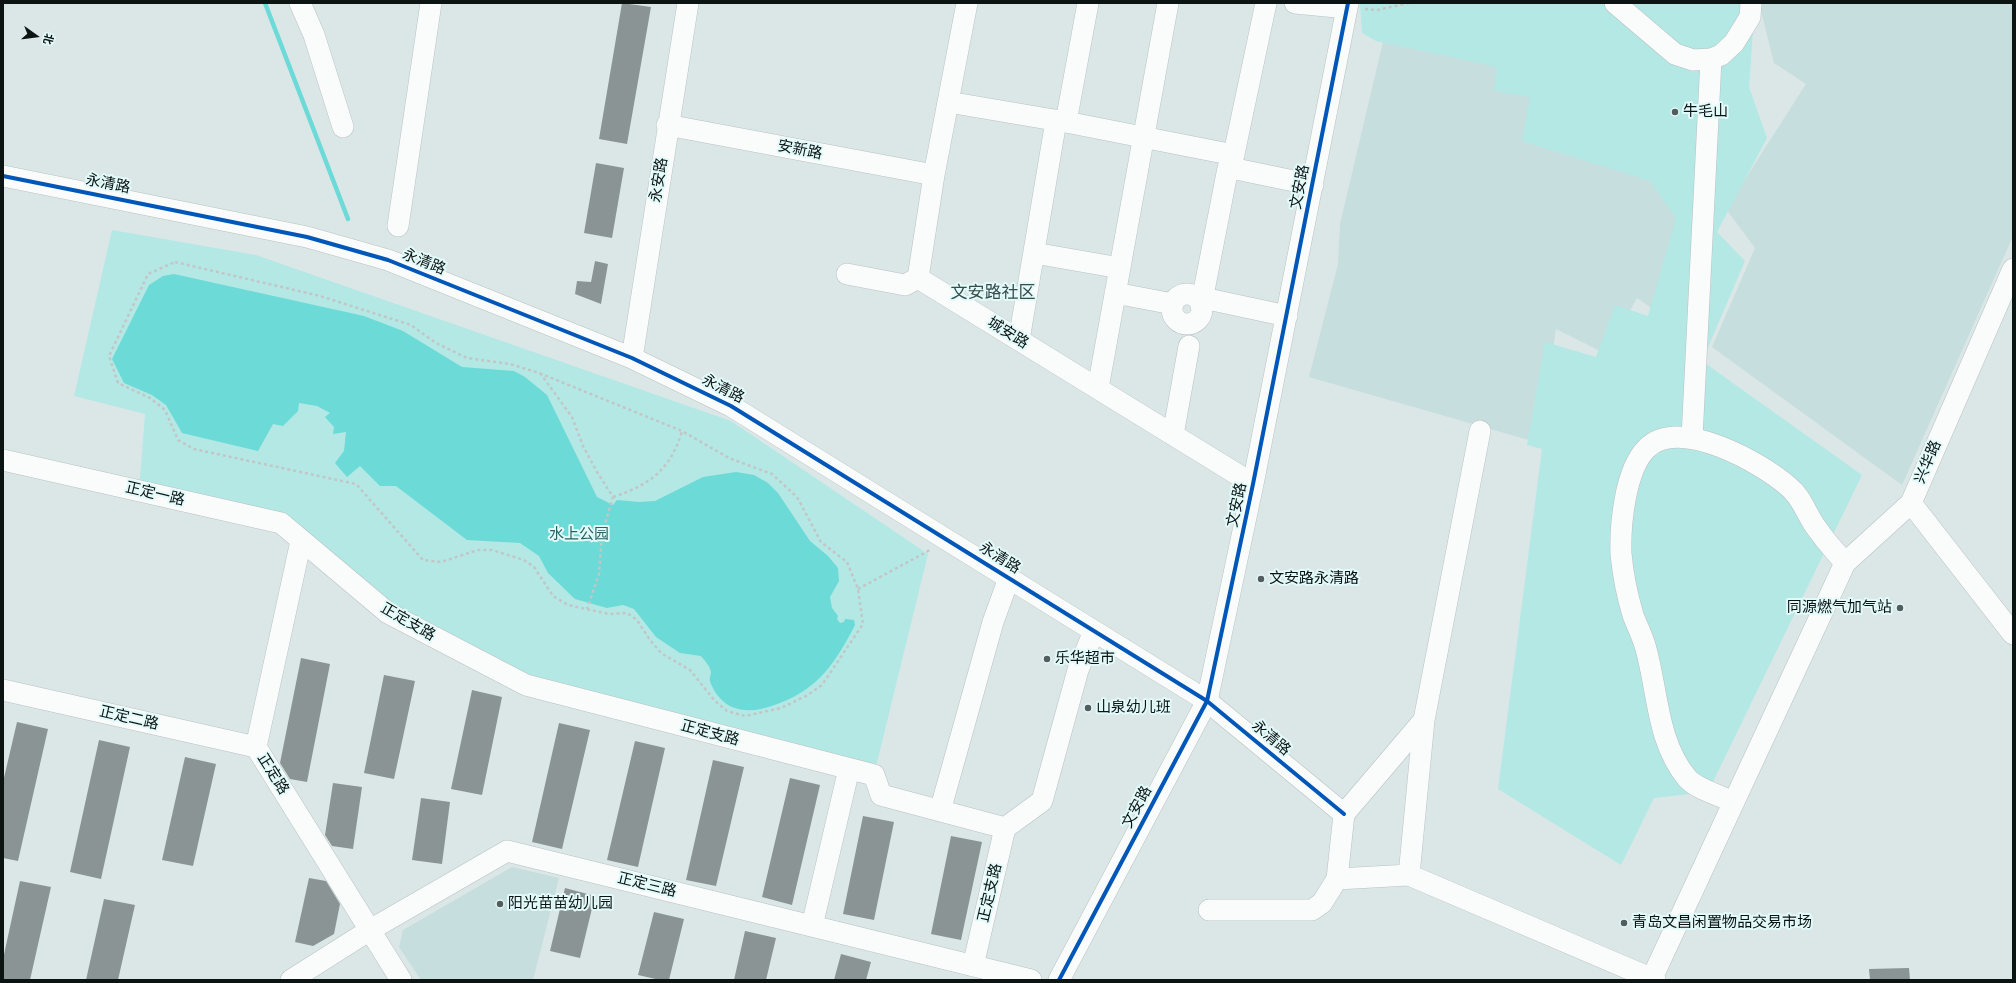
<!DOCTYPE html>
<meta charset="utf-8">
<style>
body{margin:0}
#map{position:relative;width:2016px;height:983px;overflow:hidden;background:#dbe7e7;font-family:Figtree,"Noto Sans SC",sans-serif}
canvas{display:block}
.frame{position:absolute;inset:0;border:4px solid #0b1313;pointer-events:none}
.north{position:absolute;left:16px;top:16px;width:40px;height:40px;-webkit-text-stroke:3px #e2faf9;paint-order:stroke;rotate:104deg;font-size:11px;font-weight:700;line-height:16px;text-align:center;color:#0b1313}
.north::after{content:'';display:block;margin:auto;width:14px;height:18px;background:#0b1313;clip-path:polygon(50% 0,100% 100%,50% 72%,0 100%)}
</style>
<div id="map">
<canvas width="2016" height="983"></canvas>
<div class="frame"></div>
<div class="north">北</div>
</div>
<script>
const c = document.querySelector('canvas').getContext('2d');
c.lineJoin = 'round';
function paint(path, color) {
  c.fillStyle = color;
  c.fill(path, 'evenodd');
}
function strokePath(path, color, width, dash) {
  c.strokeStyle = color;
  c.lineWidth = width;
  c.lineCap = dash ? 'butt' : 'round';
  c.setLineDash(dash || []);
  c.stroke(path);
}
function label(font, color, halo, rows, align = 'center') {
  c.font = font + ' Figtree,"Noto Sans SC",sans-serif';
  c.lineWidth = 4;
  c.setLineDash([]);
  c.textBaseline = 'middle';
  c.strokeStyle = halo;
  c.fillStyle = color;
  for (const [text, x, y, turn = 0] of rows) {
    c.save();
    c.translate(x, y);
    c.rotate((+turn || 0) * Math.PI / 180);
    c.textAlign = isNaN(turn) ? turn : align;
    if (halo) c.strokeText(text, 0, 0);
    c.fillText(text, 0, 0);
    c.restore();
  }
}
const built = new Path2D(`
 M1759 3H2013V236L1902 485 1712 347 1755 248 1726 209 1806 84 1774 63Z
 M1386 29 1513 51 1688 177 1672 322 1637 298 1606 354 1556 329 1539 443 1309 377 1338 264 1340 224Z
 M512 867 559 878 533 980H421L399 947 403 930Z`);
const green = new Path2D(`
 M1360 3H1755L1749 87 1767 138 1717 232 1745 261 1702 361 1862 475 1708 792 1654 798 1621 865 1498 789 1542 449 1527 445 1545 342 1596 357 1615 305 1648 316 1676 218 1650 181 1522 141 1530 97 1494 91 1497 67 1376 41 1362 33Z
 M112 230 256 255 731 421 928 554 874 775 519 683 388 613 281 523 139 491 145 414 74 396Z`);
const water = new Path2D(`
 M174 274 364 316 403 331 462 367 514 371 525 377 547 395 597 497 613 505 617 500 639 502 655 501 703 477 736 472 754 475 768 483 778 493 810 541 828 556 838 568 839 581 830 597 832 608 838 616 837 619 840 623 844 622 845 619 854 620 855 625C832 670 812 696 761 709 745 712 730 710 719 697 716 694 711 685 710 681 709 678 711 675 711 672 710 666 705 661 701 656L680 653 656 637 634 609 623 605 607 608 575 599 548 573 539 556 520 543 467 540 396 486H380L360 466 347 477 335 463 344 451 346 432 333 434 334 427 325 417 330 413 317 406 299 403 298 411 283 426 273 424 258 451 182 433 166 405 152 395 124 383 112 359 149 285 163 276Z`);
const stream = new Path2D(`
 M265 3 348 219`);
const building = new Path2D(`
 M622 3 651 7 627 144 599 139Z
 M596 163 624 168 612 238 584 233Z
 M595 261 608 264 601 304 575 294 577 281 591 282Z
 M301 658 330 664 307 782 290 779 280 763Z
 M384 675 415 681 394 779 364 773Z
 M472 690 502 697 482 795 451 789Z
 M17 722 48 729 18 861 3 858V782Z
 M559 723 590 730 562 849 532 842Z
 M99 740 130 747 101 879 70 872Z
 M635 741 665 748 638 867 607 860Z
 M185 757 216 764 193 866 162 860Z
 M713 760 744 767 716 886 686 880Z
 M790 778 820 785 792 905 762 897Z
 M333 783 362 787 353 849 332 846 325 835Z
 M421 798 450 802 442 864 412 860Z
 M863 816 894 822 874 920 843 914Z
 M951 836 982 842 961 940 931 934Z
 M309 878 326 881 340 904 334 934 313 946 295 942Z
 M20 881 51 887 30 980H3V959Z
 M565 888 595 896 580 958 550 951Z
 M104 899 135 905 118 980H86Z
 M654 912 684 919 669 980H660L638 975Z
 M745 931 776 938 766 980H734Z
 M841 954 871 962 866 980H834Z
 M1909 968 1910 980H1870L1869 969Z`);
const path = new Path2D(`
 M1365 9 1377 10 1409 3
 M175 262 320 296 411 325 436 343 467 358 510 364 539 373 682 431 729 458 772 474 797 497 821 542 847 562 858 589 863 624 822 685 806 696 781 708 745 716 727 711 715 701 690 670 661 653 650 640 637 620 627 613 609 614 568 605 553 596 534 567 524 560 492 550H478L441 562 423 560 356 484 194 449 178 440 165 410 150 398 118 383 109 356 148 274Z
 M540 373 572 417 583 446 597 472 613 497 602 534 599 574 587 609
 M613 497C650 485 671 469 682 431
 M858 589 930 550`);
const minor = new Path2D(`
 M300 3 314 35 343 127
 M967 3 934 175 918 278 1253 484
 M1295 3 1347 8
 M1615 3 1675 54 1693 60 1711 59 1721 55 1734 43 1750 17 1751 3
 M948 102 1066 122 1234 155
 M1066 122 1088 3
 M667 125 934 175
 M1231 168 1313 185
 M3 176 307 237 388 260 632 358 731 406 1207 701 1344 814
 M398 226 431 3
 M1034 253 1120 268
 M847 274 905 285 918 278
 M1115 293 1173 304
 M1172 309a15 15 0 1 1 30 0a15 15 0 1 1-30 0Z
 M1203 298 1287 316
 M1201 306 1228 168H1231L1266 3
 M1019 340 1056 121
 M632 358 688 3
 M1098 388 1168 3
 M1173 435 1189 346
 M1692 438 1711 59
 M3 460 281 523 388 613 526 685 874 775 881 795 1005 828 973 966
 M1911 503 2013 634
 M301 541 256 747 401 980
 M3 690 256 747
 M1424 720 1344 814 1337 879 1409 875 1655 980
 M1734 802C1721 796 1696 789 1687 778 1657 742 1658 692 1646 649 1643 637 1637 626 1633 615 1627 595 1623 575 1621 554 1620 525 1625 469 1647 448 1679 416 1762 463 1789 487 1803 498 1807 517 1818 530 1826 542 1836 552 1845 563
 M940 811 993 622 1009 578
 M1005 828 1042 801 1078 670 1094 631
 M1409 875 1424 720 1480 431
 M1209 910H1312L1322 903 1337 879
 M812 926 849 769
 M291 980 370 930 507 851 1031 980
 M1059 980 1207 701 1253 484 1348 3
 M1650 980 1652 978 1845 563 1911 503 2013 269`);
const cycleway = new Path2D(`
 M3 176 307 237 388 260 632 358 731 406 1207 701 1344 814
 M1059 980 1207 701 1253 484 1348 3`);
const markers = [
 [1675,112,4,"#545d5d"],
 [1261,579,4,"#545d5d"],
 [1900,608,4,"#545d5d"],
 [1047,659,4,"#545d5d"],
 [1088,708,4,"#545d5d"],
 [500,904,4,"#545d5d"],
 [1624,923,4,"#545d5d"]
];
const poiNames = [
 ["牛毛山",1683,112],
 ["文安路永清路",1269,579],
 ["同源燃气加气站",1892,608,"right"],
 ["乐华超市",1055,659],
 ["山泉幼儿班",1096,708],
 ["阳光苗苗幼儿园",508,904],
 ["青岛文昌闲置物品交易市场",1632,923]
];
const streetNames = [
 ["安新路",800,150,11],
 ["永安路",659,180,-81],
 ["永清路",108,184,11],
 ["文安路",1300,187,-79],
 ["永清路",424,262,22],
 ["城安路",1008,333,32],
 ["永清路",723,389,27],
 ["兴华路",1928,462,-67],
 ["正定一路",155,494,13],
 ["文安路",1237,505,-78],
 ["永清路",1000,558,32],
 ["正定支路",408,622,30],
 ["正定二路",129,718,13],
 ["正定支路",710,733,15],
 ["永清路",1271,738,40],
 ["正定路",273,774,58],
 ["文安路",1137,807,-62],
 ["正定三路",647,885,14],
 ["正定支路",990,893,-77]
];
const parkNames = [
 ["水上公园",579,535]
];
const quarterNames = [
 ["文安路社区",993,293]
];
paint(built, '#c6dedd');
paint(green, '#b3e8e5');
paint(water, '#6cdad7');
strokePath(stream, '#6cdad7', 4.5);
paint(building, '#8b9494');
strokePath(minor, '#b8c1c1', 22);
strokePath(path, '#c2c6c6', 2.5, [3, 3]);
strokePath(minor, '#fafbfb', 21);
strokePath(cycleway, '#0057b8', 4);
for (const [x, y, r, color] of markers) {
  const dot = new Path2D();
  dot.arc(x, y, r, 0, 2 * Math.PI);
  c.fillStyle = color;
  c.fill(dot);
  strokePath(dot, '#e2faf9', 1.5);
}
label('15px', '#0b1313', '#e2faf9', poiNames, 'left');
label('15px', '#0b1313', '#e2faf9', streetNames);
label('15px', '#286361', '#e2faf9', parkNames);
label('17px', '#364b4a', '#e2faf9', quarterNames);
</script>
